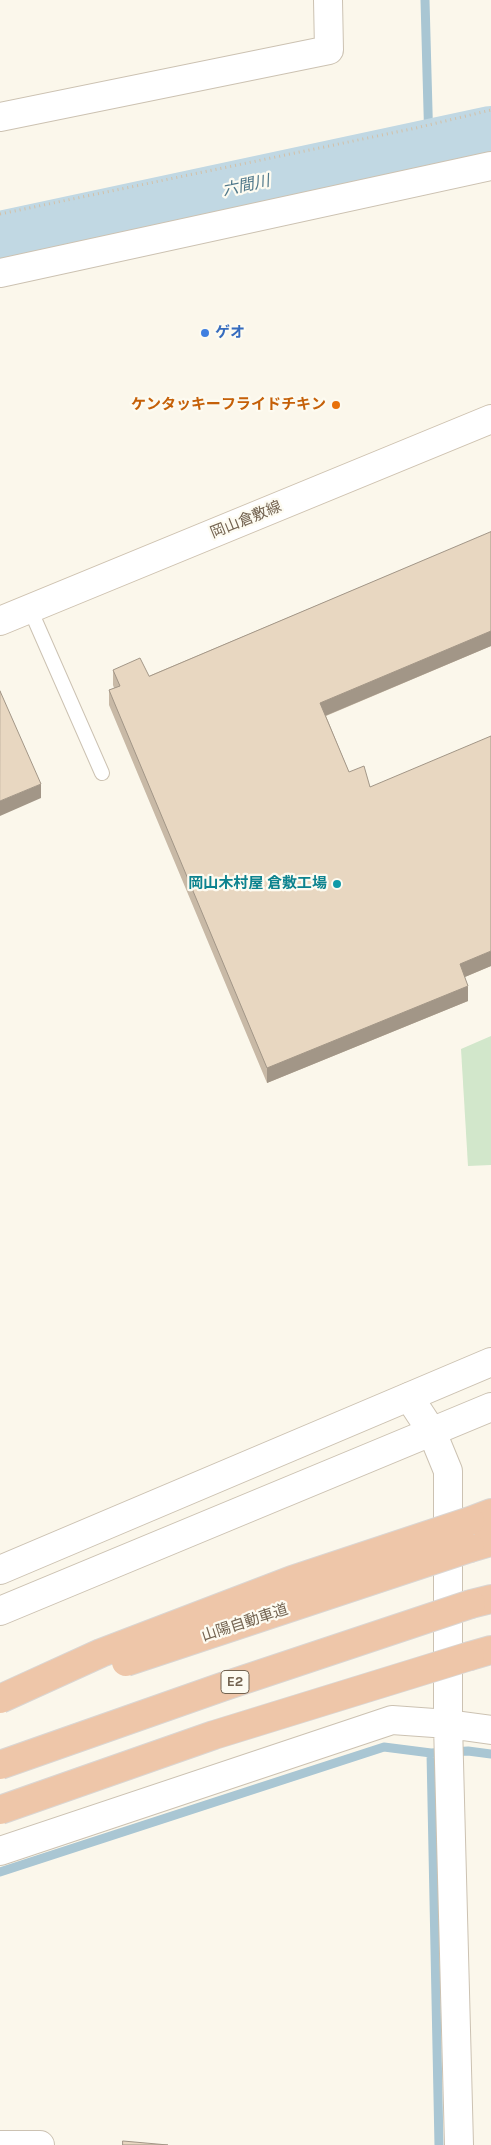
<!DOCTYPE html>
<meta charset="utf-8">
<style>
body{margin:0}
canvas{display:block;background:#fbf7eb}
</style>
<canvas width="491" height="2145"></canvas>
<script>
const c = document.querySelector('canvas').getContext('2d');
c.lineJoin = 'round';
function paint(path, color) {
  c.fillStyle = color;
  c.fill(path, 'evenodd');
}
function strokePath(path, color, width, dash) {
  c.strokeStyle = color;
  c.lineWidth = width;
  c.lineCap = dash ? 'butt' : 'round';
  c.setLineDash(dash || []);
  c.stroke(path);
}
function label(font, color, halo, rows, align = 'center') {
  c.font = font + ' Karla,"Noto Sans JP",sans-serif';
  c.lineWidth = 4.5;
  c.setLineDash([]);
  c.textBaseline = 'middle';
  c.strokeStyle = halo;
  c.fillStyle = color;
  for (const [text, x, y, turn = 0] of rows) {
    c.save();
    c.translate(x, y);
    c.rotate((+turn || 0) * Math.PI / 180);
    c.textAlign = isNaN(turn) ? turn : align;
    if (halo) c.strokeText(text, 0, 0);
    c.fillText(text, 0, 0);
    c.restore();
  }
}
const green = new Path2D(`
 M491 1036V1165L468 1166 461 1049Z`);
const stream = new Path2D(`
 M425 0 429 147
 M431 1753 439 2145
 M0 1872 384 1747 431 1753 468 1751 491 1754`);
const river = new Path2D(`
 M0 238 491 133`);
const path = new Path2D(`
 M0 214 416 128 491 110`);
const service = new Path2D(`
 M30 609 102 773`);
const minor = new Path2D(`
 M0 117 329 50 328 0
 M0 273 491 166
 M409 1397 432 1432 448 1471V1724L459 2145
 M0 1851 392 1720 448 1724 491 1730
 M0 2145H40`);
const tertiary = new Path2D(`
 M0 1570 491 1362
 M0 1611 491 1407`);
const secondary = new Path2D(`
 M0 621 491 419`);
const motorway = new Path2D(`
 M470 1521 491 1513
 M470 1548 491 1542
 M471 1604 491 1599
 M470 1656 491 1650`);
const motorwayBridge = new Path2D(`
 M126 1662 470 1548
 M0 1699 101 1653 292 1580 470 1521
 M0 1765 222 1687 471 1604
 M0 1810 214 1735 470 1656`);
const wall = new Path2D(`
 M491 532V646L326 716 349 772 370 787 491 966 465 977 468 1001 267 1083 109 705V690L114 688 113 685V670L149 676Z`);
const shadedWall = new Path2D(`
 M491 631V646L320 718V703Z
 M41 784V798L0 816V801Z
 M491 951V966L460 979V964Z
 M468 986V1001L267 1083V1068Z`);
const building = new Path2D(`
 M491 532V631L320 703 349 772 364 766 370 787 491 736V951L460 964 468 986 267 1068 109 690 120 686 113 670 140 658 149 676Z
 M0 691 41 784 0 801Z
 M123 2141 168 2145H123Z`);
const markers = [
 [205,333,5,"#3f7fe0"],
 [336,405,5,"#e8710a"],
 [337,884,5,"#0f9aa8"]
];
const shields = [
 [235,1682,28]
];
const shieldNames = [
 ["E2",235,1682]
];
const shopNames = [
 ["ゲオ",215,333]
];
const foodNames = [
 ["ケンタッキーフライドチキン",326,405]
];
const streetNames = [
 ["岡山倉敷線",246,520,-22],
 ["山陽自動車道",245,1623,-18]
];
const cultureNames = [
 ["岡山木村屋 倉敷工場",327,884]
];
const waterNames = [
 ["六間川",246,186,-12]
];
paint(green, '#d2e7cb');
strokePath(stream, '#a9c6d3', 9);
strokePath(river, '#c1d8e3', 54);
strokePath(service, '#ccc2b2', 16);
strokePath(minor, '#ccc2b2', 30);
strokePath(tertiary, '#ccc2b2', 30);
strokePath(secondary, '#cec2b0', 30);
strokePath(motorway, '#dbd6d2', 30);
strokePath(path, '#d2c0a8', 3, [1, 4]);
strokePath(service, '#fff', 14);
strokePath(minor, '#fff', 28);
strokePath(tertiary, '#fff', 28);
strokePath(secondary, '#fff', 28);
strokePath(motorway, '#eec6a9', 28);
strokePath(motorwayBridge, '#dbd6d2', 30, []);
strokePath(motorwayBridge, '#eec6a9', 28);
paint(wall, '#c8b9a6');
paint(shadedWall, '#a29687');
paint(building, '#e8d7c1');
strokePath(building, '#a29687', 1);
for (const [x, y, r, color] of markers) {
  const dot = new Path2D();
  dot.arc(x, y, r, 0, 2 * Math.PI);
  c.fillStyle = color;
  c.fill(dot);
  strokePath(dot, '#fdfbf1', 2);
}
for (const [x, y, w] of shields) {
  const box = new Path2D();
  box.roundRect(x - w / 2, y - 11.5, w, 23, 4);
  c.fillStyle = '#fdfbf1';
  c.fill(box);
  strokePath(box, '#736350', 1);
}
label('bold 14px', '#736350', null, shieldNames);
label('bold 15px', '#366cbe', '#fdfbf1', shopNames, 'left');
label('bold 15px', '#c56008', '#fdfbf1', foodNames, 'right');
label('15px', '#736350', '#fdfbf1', streetNames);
label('bold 15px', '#0d838f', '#fdfbf1', cultureNames, 'right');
label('italic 16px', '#50788a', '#fdfbf1', waterNames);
</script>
